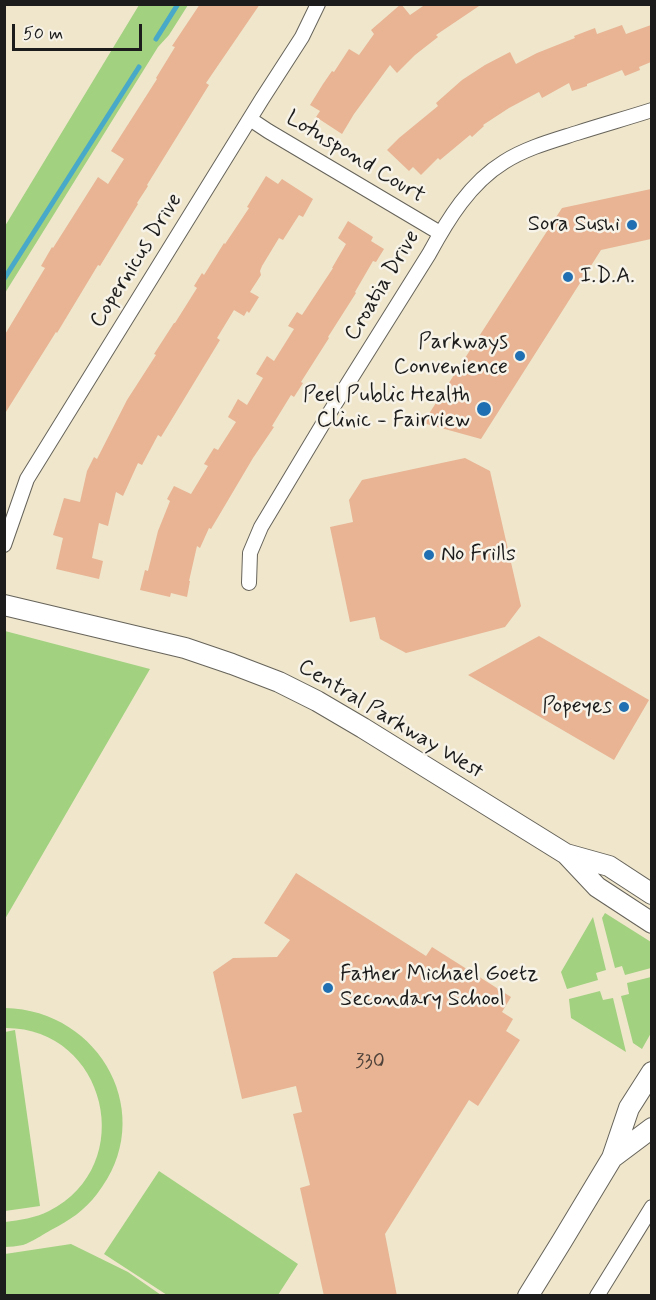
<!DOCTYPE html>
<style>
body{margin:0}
#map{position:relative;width:656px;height:1300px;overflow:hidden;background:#efe6cc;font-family:Mynerve,sans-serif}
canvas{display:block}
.frame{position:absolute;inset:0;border:6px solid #1c1c1c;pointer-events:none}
.scale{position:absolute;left:12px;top:24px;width:130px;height:27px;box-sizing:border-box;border:3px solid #1c1c1c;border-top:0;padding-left:8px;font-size:18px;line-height:21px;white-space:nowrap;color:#1c1c1c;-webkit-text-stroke:4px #f7f3e8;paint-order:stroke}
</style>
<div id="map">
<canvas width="656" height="1300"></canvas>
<div class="frame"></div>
<div class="scale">50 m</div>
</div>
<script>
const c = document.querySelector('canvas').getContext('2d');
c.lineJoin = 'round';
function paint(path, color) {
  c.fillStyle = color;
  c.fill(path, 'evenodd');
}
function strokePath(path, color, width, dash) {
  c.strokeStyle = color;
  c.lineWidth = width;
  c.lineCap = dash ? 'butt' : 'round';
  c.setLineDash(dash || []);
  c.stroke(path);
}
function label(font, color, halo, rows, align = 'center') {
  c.font = font + ' Mynerve,sans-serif';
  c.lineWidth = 5;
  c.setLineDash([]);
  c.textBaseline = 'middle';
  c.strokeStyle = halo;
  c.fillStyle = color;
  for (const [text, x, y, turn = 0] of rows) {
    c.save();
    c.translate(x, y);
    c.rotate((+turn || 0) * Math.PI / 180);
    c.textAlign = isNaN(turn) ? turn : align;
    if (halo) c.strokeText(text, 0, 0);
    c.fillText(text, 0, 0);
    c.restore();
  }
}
const green = new Path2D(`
 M139 5H188L169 35 158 47 5 293V226Z
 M5 631 150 669 5 919 4 631Z
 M605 913 651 942V968L625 975 622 966 615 968 602 918Z
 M593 917 606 970 596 973 598 980 567 989 561 972Z
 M651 977V1033L642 1049 633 1043 621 996 629 994 627 983Z
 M600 991 603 1000 613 998 626 1052 571 1018 569 999Z
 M5 1008C101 1010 159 1116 97 1194 85 1210 69 1221 51 1230 42 1235 32 1242 23 1245 17 1246 10 1247 5 1247V1222C20 1220 35 1218 49 1211 140 1165 106 1027 5 1028Z
 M15 1030 40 1206 5 1211V1032Z
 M159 1171 298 1264 278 1295H167L104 1254Z
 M71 1244 128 1272 161 1295H5V1254Z`);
const stream = new Path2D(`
 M156 39 178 4
 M4 279 139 67`);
const building = new Path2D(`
 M200 4H260L206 83 209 85 147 185 148 186 137 203 138 204 100 266 98 265 57 333 56 332 4 415V336L45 268 41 266 52 247 53 248 98 177 108 184 124 159 111 151 157 79 156 78 175 47 172 46Z
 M401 4 410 15 426 4H482L436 35 438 37 415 55 397 73 390 65 354 114 342 134 316 117 320 111 310 105 323 84 332 71 334 72 349 49 359 55 374 34 371 30Z
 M622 25 626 34 651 25V62L639 67 640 70 625 76 622 70 587 84V86L572 91 569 83 542 98 539 92 509 108 483 125 484 126 472 137 470 135 440 160 438 158 421 175 413 167 409 171 387 150 399 138 438 106 436 103 462 80 485 65 510 52 516 64 537 53 575 38 574 36 595 28 597 34Z
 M266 176 278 184 282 179 313 199 303 217 299 215 283 240 279 238 262 266 260 271 261 275 250 292 259 297 249 313 247 311 244 316 234 310 217 338 220 340 161 437 158 435 142 465 138 463 123 496 116 492 108 526 99 523 92 558 103 561 99 579 56 569 63 538 53 535 64 498 80 502 87 471 94 457 97 459 127 400 156 355 154 354 174 323H175L197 288 194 286 202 273 204 275 224 243 225 244 249 208 247 207Z
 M651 189V239L601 250 481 439 423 423 562 208Z
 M348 221 373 237 371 241 384 249 376 262 373 261 355 292 356 293 328 337 329 338 301 382 303 383 294 397 291 395 272 426 274 427 253 458 211 529 209 528 200 548 197 546 189 581H190L187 597 171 593 170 597 140 590 145 570 148 571 158 531 170 501 167 499 174 486 191 494 208 466 204 464 214 448 218 450 236 422 228 417 238 399 247 405 263 378 256 374 267 356 274 361 294 329 288 326 297 312 302 315 333 268H332L346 244 338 238Z
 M465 458 490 471 521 606 505 627 406 653 380 639 375 617 350 622 330 527 353 522 349 500 362 480Z
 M539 636 649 700 614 760 468 675Z
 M296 873 426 956 432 947 511 997 502 1012 513 1019 506 1031 520 1040 478 1106 469 1100 385 1234 397 1296H324L300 1188 310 1185 293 1114 302 1112 296 1086 242 1099 213 972 233 958 277 957 290 940 264 923Z`);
const street = new Path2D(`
 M250 119 268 131 440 233
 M4 545 27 479 262 99 302 37 318 4
 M249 583 250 553 261 527 330 412 429 254C448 219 470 183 504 162 526 148 552 141 577 133 602 125 627 118 652 110
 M597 1296 652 1207`);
const secondary = new Path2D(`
 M4 605 185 648 232 664 279 682 317 701 363 728 566 854 609 866 652 894
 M566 854 597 887 652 923
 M612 1158 652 1128
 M528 1296 562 1241 612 1158 629 1108 652 1072`);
const markers = [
 [632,225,6,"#1f6fb2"],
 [568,277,6,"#1f6fb2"],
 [520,356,6,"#1f6fb2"],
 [484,409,8,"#1f6fb2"],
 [429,555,6,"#1f6fb2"],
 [624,707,6,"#1f6fb2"],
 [328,988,6,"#1f6fb2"]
];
const numberNames = [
 ["330",370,1063]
];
const streetNames = [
 ["Lotuspond Court",355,158,31],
 ["Copernicus Drive",137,261,-58],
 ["Croatia Drive",383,286,-59],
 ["Central Parkway West",390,720,31]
];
const poiNames = [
 ["Sora Sushi",620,225],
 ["I.D.A.",580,277,"left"],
 ["Parkways",508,343],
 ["Convenience",508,368],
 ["Peel Public Health",470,396],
 ["Clinic - Fairview",470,421],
 ["No Frills",441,555,"left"],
 ["Popeyes",612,707],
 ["Father Michael Goetz",340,975,"left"],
 ["Secondary School",340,1000,"left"]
];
paint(green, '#a2d180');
strokePath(stream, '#49a9c8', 5);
paint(building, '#e8b494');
strokePath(street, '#66635a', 16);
strokePath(secondary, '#66635a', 22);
strokePath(street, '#fff', 14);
strokePath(secondary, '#fff', 20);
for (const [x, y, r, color] of markers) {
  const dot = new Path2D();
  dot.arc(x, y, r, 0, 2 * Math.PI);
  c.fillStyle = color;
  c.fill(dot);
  strokePath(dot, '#f7f3e8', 2);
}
label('20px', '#4f423a', null, numberNames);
label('22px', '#1c1c1c', '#f7f3e8', streetNames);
label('22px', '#1c1c1c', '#f7f3e8', poiNames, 'right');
</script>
